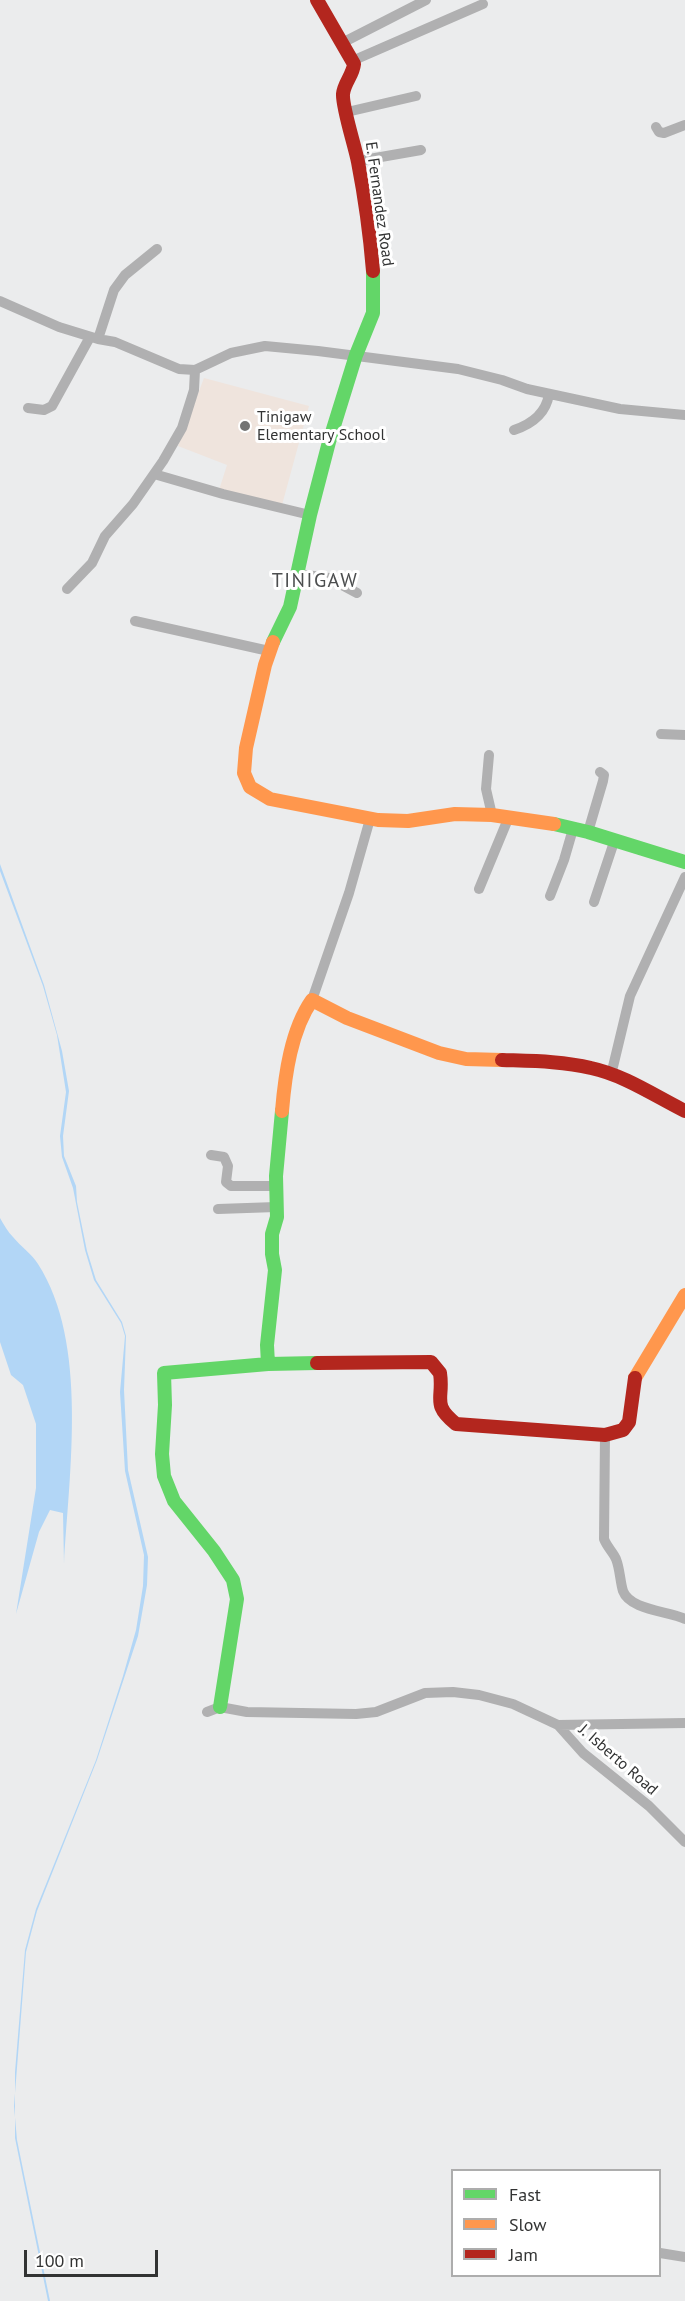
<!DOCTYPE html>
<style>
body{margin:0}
#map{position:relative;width:685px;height:2301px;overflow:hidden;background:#ebeced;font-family:"PT Sans",sans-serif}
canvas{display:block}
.legend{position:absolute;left:451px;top:2169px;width:210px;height:108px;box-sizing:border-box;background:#fff;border:2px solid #adadad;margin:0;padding:8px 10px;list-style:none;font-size:18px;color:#323333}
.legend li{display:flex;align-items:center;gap:12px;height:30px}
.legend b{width:30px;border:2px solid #adadad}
.scale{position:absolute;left:24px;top:2250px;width:134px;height:27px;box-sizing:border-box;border:3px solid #323333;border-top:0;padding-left:8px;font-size:18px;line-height:21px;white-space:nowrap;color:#323333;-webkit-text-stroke:4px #fff;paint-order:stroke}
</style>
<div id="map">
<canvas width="685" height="2301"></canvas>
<ul class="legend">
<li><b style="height:8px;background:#63d668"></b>Fast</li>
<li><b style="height:8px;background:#ff974d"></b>Slow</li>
<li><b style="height:8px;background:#b3261e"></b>Jam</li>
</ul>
<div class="scale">100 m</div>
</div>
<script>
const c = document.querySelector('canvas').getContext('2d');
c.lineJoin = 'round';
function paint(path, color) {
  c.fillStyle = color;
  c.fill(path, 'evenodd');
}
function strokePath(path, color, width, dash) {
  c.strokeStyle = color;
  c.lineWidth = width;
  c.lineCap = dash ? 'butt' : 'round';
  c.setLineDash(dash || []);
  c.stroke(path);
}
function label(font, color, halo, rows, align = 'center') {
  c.font = font + ' "PT Sans",sans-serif';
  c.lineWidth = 6;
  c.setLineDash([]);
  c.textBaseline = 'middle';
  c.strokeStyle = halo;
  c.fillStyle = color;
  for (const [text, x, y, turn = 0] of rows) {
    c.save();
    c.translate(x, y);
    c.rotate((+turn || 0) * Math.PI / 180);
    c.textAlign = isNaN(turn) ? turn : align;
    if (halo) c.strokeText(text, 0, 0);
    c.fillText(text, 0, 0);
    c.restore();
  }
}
const education = new Path2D(`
 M204 378 309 406 282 505 219 490 227 465 178 446Z`);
const water = new Path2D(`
 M0 864 44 985 62 1051 69 1091 63 1136 64 1156 76 1186 77 1202 87 1251 96 1280 122 1322 126 1336 124 1390 128 1470 148 1557 147 1585 138 1636 97 1760 37 1911 26 1952 14 2106 17 2140 50 2301H48L15 2138V2072L25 1950 36 1909 96 1760 123 1676 136 1630 143 1586 144 1555 125 1471 120 1392 125 1336 121 1323 94 1280 85 1250 73 1188 62 1157 60 1136 66 1092 57 1035 43 986 0 871Z
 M0 1218C4 1225 8 1232 13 1237 21 1247 32 1254 38 1264 89 1343 69 1474 64 1564L63 1513 50 1510 39 1532 16 1614 36 1488V1424L23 1385 11 1375 0 1342Z`);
const street = new Path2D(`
 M342 43 426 0
 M352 61 483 4
 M347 112 416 96
 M656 127 659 132 664 133 685 125
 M358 161 421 150
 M0 301 59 327 98 339 115 342 179 369 195 370 231 353 265 346 318 351 458 369 502 380 527 389 620 409 685 415
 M98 339 114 290 125 275 157 249
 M28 408 44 410 52 406 90 337
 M514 430C532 424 546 414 549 394
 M154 474 223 494 310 515
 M298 574 329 578 357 593
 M67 589 92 563 105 536 133 504 163 461 182 428 194 390 195 370
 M135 621 269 651
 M661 734 685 735
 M489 755 486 789 492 815
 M588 832 603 781 604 775 600 772
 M479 889 508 819
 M550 896 564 860 573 829
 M594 902 614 842
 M312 1000 349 893 370 819
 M611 1075 630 996 685 877
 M211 1155 224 1157 228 1166 226 1182 231 1186H276
 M218 1209 276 1207
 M605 1435 604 1539C607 1547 613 1552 616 1559 620 1569 620 1581 623 1591 630 1610 668 1611 685 1619
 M207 1712 220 1707 247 1712 356 1714 376 1712 425 1693 453 1692 479 1695 513 1704 558 1725 685 1723
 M558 1725 583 1753 649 1806 685 1842
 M660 2253 685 2257`);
const fast = new Path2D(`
 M273 642 290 607 310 515 329 442 356 355 373 313V271
 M554 824 588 832 685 862
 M268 1364 267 1345 275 1270 272 1254V1234L277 1217 276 1176 282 1111
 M220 1707 237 1599 233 1580 214 1551 174 1501 164 1476 162 1454 165 1405 164 1373 268 1364 317 1363`);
const slow = new Path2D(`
 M273 642 265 665 246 748 244 773 250 787 270 799 378 820 408 821 455 814 492 815 554 824
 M282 1111C285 1075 291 1030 312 1000L347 1018 439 1053 466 1059 502 1060
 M635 1378 685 1295`);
const jam = new Path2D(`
 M317 0 354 64C353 75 344 83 343 94 342 107 355 146 358 162 365 198 370 234 373 271
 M502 1060C532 1061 562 1061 591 1068 624 1075 655 1096 685 1111
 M317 1363 431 1362 440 1373C444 1399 431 1404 456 1424L605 1435 623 1430 629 1422 635 1378`);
const markers = [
 [245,426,6,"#737474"]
];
const streetNames = [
 ["E. Fernandez Road",379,204,82],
 ["J. Isberto Road",618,1760,41]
];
const poiNames = [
 ["Tinigaw",257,417],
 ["Elementary School",257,435]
];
const quarterNames = [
 ["TINIGAW",315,581]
];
paint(education, '#efe4dd');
paint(water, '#b2d6f6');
strokePath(street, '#b0b0b1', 10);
strokePath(fast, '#63d668', 14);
strokePath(slow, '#ff974d', 14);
strokePath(jam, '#b3261e', 14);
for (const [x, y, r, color] of markers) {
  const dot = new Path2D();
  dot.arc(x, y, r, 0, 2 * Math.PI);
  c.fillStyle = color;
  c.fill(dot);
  strokePath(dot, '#fff', 2);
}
label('16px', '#323333', '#fff', streetNames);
label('16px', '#323333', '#fff', poiNames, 'left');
c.letterSpacing = '1.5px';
label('20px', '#4c4e4f', '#fff', quarterNames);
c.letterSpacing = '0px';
</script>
